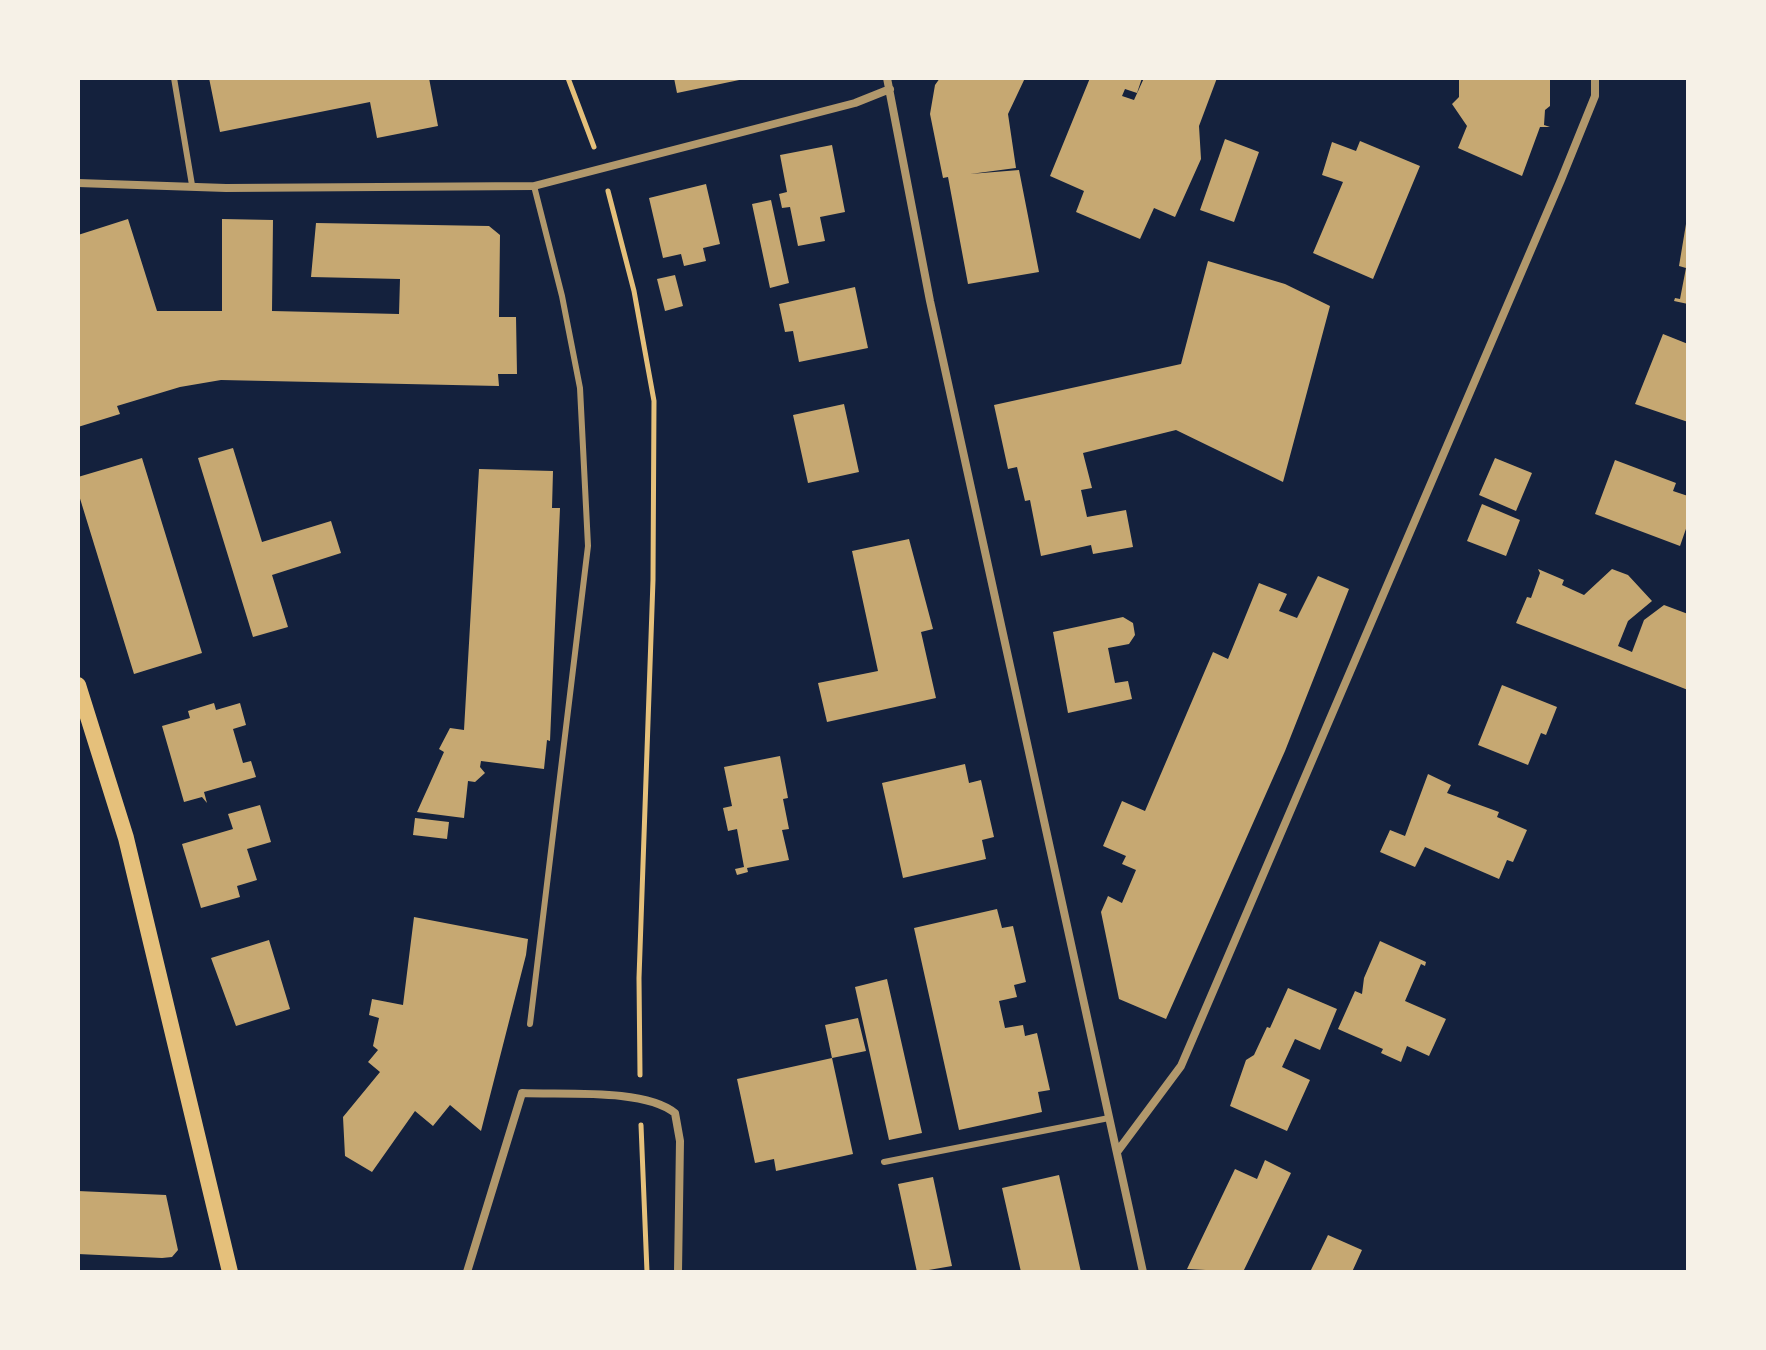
<!DOCTYPE html>
<style>
body{margin:0}
#map{position:relative;width:1766px;height:1350px;overflow:hidden;background:#14213d;font-family:"IBM Plex Sans",sans-serif}
canvas{display:block}
.frame{position:absolute;inset:0;border:80px solid #f6f1e7;pointer-events:none}
</style>
<div id="map">
<canvas width="1766" height="1350"></canvas>
<div class="frame"></div>
</div>
<script>
const c = document.querySelector('canvas').getContext('2d');
c.lineJoin = 'round';
function paint(path, color) {
  c.fillStyle = color;
  c.fill(path, 'evenodd');
}
function strokePath(path, color, width, dash) {
  c.strokeStyle = color;
  c.lineWidth = width;
  c.lineCap = dash ? 'butt' : 'round';
  c.setLineDash(dash || []);
  c.stroke(path);
}
const building = new Path2D(`
 M209 78H429L438 126 377 138 370 102 220 132Z
 M674 78H744V79L677 93Z
 M940 78H1025L1008 114 1016 168 970 174 1019 170 1039 272 968 284 948 177 943 178 930 114 935 85Z
 M1090 78H1142L1137 93 1125 89 1122 96 1134 100 1144 78H1217L1199 126 1201 159 1175 217 1154 208 1140 239 1076 212 1084 191 1050 176Z
 M1459 78 1550 80V106L1545 110 1544 125 1550 127H1540L1522 176 1458 148 1467 126 1452 104 1459 97Z
 M1225 139 1259 152 1234 222 1200 210Z
 M1360 141 1420 166 1373 279 1313 253 1343 182 1322 175 1332 142 1356 151Z
 M832 145 845 212 820 217 825 241 798 246 790 207 782 208 779 194 787 192 780 155Z
 M706 184 720 244 703 248 706 261 684 266 681 254 663 258 649 198Z
 M771 200 789 283 770 288 752 204Z
 M128 219 157 311H222V219L273 220 272 311 399 314 400 279 311 277 316 223 489 226 500 235 499 317H516L517 374H498L499 386 221 380 180 387 117 406 120 414 78 427V235Z
 M1686 224H1688V304L1674 301 1675 298 1680 299 1686 268 1679 266Z
 M1208 261 1285 284 1330 306 1283 482 1176 430 1083 453 1092 488 1081 490 1087 517 1126 510 1133 547 1093 554 1091 545 1041 556 1030 500 1025 501 1017 467 1008 469 994 405 1181 364Z
 M675 275 683 306 665 311 657 279Z
 M855 287 868 348 799 362 793 331 785 332 779 304Z
 M1663 334 1688 344V422L1635 404Z
 M844 404 859 472 808 483 793 415Z
 M233 448 262 542 331 521 341 553 272 575 288 627 253 637 198 458Z
 M142 458 202 653 134 674 78 492V477Z
 M1495 458 1532 473 1516 511 1479 495Z
 M1615 460 1676 483 1673 491 1688 496V523L1680 546 1595 514Z
 M479 469 553 471 552 508H560L550 741 547 740 544 769 481 761 480 767 485 773 475 782 468 781 464 818 417 812 444 752 439 749 450 728 464 730Z
 M1482 504 1520 520 1506 556 1467 541Z
 M909 539 933 629 921 632 936 698 827 722 818 683 878 671 852 551Z
 M1538 569 1564 580 1562 585 1584 595 1612 569 1628 575 1652 601 1628 621 1618 646 1632 652 1644 620 1664 605 1688 614V690L1516 623 1527 597 1531 598 1540 573Z
 M1318 576 1349 589 1285 751 1166 1019 1119 999 1101 912 1108 896 1122 903 1136 870 1122 864 1126 856 1103 846 1122 801 1145 811 1213 652 1228 659 1259 583 1287 594 1279 611 1297 618Z
 M1123 617 1133 623 1135 635 1129 644 1108 648 1115 683 1128 681 1132 699 1068 713 1053 632Z
 M1502 685 1557 707 1546 735 1541 733 1528 765 1478 745Z
 M214 703 216 710 240 703 246 725 233 729 243 763 251 761 256 777 204 792 207 803 202 797 184 802 162 726 190 718 188 711Z
 M780 756 788 798 783 799 789 829 782 830 789 860 747 868 748 872 737 875 735 869 744 867 737 829 728 831 723 808 732 806 724 767Z
 M965 764 969 783 981 780 994 837 982 840 986 859 903 878 882 783Z
 M1428 774 1451 785 1447 793 1499 812 1497 817 1527 830 1513 862 1507 860 1499 879 1425 847 1415 867 1380 852 1390 830 1405 836Z
 M260 805 271 842 247 849 257 880 237 886 240 897 201 908 182 844 233 829 228 814Z
 M415 818 449 822 447 839 413 835Z
 M997 909 1002 928 1013 926 1026 982 1014 985 1017 997 999 1001 1005 1028 1023 1025 1025 1036 1037 1033 1050 1090 1038 1092 1042 1112 959 1130 914 928Z
 M414 917 528 939 526 955 481 1131 450 1105 433 1126 415 1111 372 1172 345 1156 343 1117 380 1072 368 1062 378 1050 373 1046 379 1018 369 1015 372 999 403 1005Z
 M269 940 290 1009 236 1026 211 958Z
 M1380 941 1426 962 1425 966 1421 964 1405 1001 1446 1019 1429 1056 1407 1046 1401 1062 1381 1053 1383 1049 1338 1029 1355 991 1362 994 1364 978Z
 M887 979 922 1133 889 1140 855 987Z
 M1288 988 1337 1009 1320 1050 1295 1039 1282 1067 1310 1080 1287 1131 1230 1106 1246 1060 1254 1055 1267 1027 1270 1028Z
 M858 1018 866 1051 832 1058 825 1025Z
 M832 1058 853 1154 776 1171 774 1159 755 1163 737 1079Z
 M1265 1160 1291 1173 1243 1272 1187 1269 1235 1169 1257 1179Z
 M1059 1175 1081 1272H1021L1002 1188Z
 M933 1177 952 1266 917 1272 898 1184Z
 M78 1191 166 1195 178 1250 172 1257 162 1258 78 1254Z
 M1328 1235 1362 1250 1352 1272H1310Z`);
const path = new Path2D(`
 M568 78 594 147
 M608 191 634 291 654 401 653 580 639 978 640 1075
 M641 1125 647 1272`);
const service = new Path2D(`
 M174 78 192 185
 M530 1024 588 546 580 388 562 296 534 186
 M884 1162 1109 1118`);
const minor = new Path2D(`
 M887 78 930 301 1143 1272
 M78 183 226 188 534 186 855 103 890 89
 M1117 1152 1181 1066 1561 180 1595 96V78
 M467 1272 522 1093C563 1095 644 1088 675 1113L680 1141 678 1272`);
const secondary = new Path2D(`
 M78 685 126 838 230 1272`);
paint(building, '#c6a872');
strokePath(path, '#e5c07b', 5);
strokePath(service, '#b1986c', 6);
strokePath(minor, '#b1986c', 8);
strokePath(secondary, '#e5c07b', 16);
</script>
